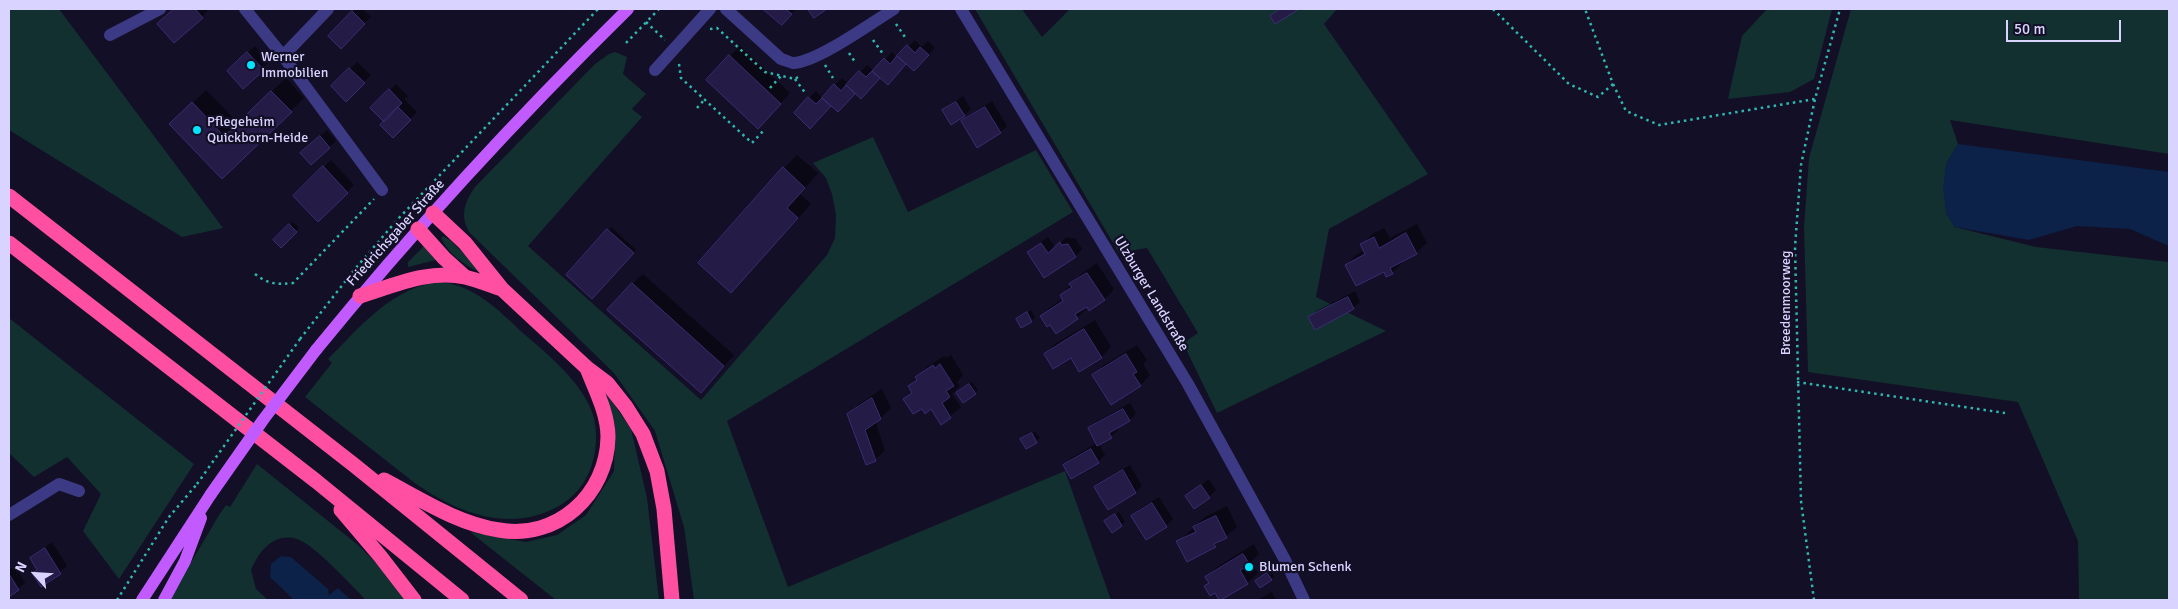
<!DOCTYPE html>
<meta charset="utf-8">
<style>
body{margin:0}
#map{position:relative;width:2178px;height:609px;overflow:hidden;background:#130f26;font-family:Signika,sans-serif}
canvas{display:block}
.frame{position:absolute;inset:0;border:10px solid #d9d4ff;pointer-events:none}
.north{position:absolute;left:10px;top:549px;width:50px;height:50px;-webkit-text-stroke:4px #130f26;paint-order:stroke;rotate:296deg;font-size:14px;font-weight:700;line-height:20px;text-align:center;color:#d9d4ff}
.north::after{content:'';display:block;margin:auto;width:18px;height:22px;background:#d9d4ff;clip-path:polygon(50% 0,100% 100%,50% 72%,0 100%)}
.scale{position:absolute;left:2006px;top:20px;width:115px;height:22px;box-sizing:border-box;border:2px solid #d9d4ff;border-top:0;padding-left:6px;font-size:15px;line-height:18px;white-space:nowrap;color:#d9d4ff;-webkit-text-stroke:4px #130f26;paint-order:stroke}
</style>
<div id="map">
<canvas width="2178" height="609"></canvas>
<div class="frame"></div>
<div class="north">N</div>
<div class="scale">50 m</div>
</div>
<script>
const c = document.querySelector('canvas').getContext('2d');
c.lineJoin = 'round';
function paint(path, color) {
  c.fillStyle = color;
  c.fill(path, 'evenodd');
}
function strokePath(path, color, width, dash) {
  c.strokeStyle = color;
  c.lineWidth = width;
  c.lineCap = dash ? 'butt' : 'round';
  c.setLineDash(dash || []);
  c.stroke(path);
}
function label(font, color, halo, rows, align = 'center') {
  c.font = font + ' Signika,sans-serif';
  c.lineWidth = 4.5;
  c.setLineDash([]);
  c.textBaseline = 'middle';
  c.strokeStyle = halo;
  c.fillStyle = color;
  for (const [text, x, y, turn = 0] of rows) {
    c.save();
    c.translate(x, y);
    c.rotate((+turn || 0) * Math.PI / 180);
    c.textAlign = isNaN(turn) ? turn : align;
    if (halo) c.strokeText(text, 0, 0);
    c.fillText(text, 0, 0);
    c.restore();
  }
}
const green = new Path2D(`
 M9 9H59L223 228 182 237 9 130Z
 M975 9H1022L1042 37 1070 9H1337L1324 24 1428 174 1329 229 1316 297 1386 331 1217 413 1183 343 1198 333 1147 248 1119 253Z
 M1767 9H1832L1814 79 1790 92 1728 99 1742 36Z
 M1851 9H2169V154L1950 120 1958 144 1946 164V213L1955 227 2036 247 2169 262V600H2079L2078 541 2018 402 1808 372 1804 227 1809 158Z
 M615 52 627 57 623 74 646 94 632 109 642 117 528 246 701 400 827 255 835 238 836 215 832 194 826 178 813 163 873 137 908 212 1036 150 1073 212 727 421 788 587 1065 471 1111 600H694L684 527 655 431 614 373 470 233C459 217 465 201 475 187L595 64 609 54Z
 M443 236 450 240 481 271 480 273C464 264 449 255 441 238Z
 M424 246 436 260 408 267V262Z
 M441 282C476 286 498 310 523 333 546 353 575 376 589 405 598 422 598 446 592 464 587 482 574 498 557 507 509 533 458 513 416 484L305 397 332 363 328 359C359 328 394 285 441 282Z
 M9 318 194 464 119 579 83 531 101 494 67 457 34 477 9 453Z
 M606 393 631 429 647 498 659 600H556L470 532 526 542 557 535 586 515 614 471 615 425Z
 M257 464 358 545 379 566 406 600H366C351 585 315 545 297 539 273 532 259 552 251 570L256 589 268 600H169L219 515 226 505 230 507Z`);
const water = new Path2D(`
 M1958 144 2169 172V246L2130 229 2077 226 2029 240 1955 227 1946 213 1943 188 1946 164Z
 M281 556 291 557 328 589 329 595 338 588 351 600H294L270 577 271 564Z`);
const shadow = new Path2D(`
 M175 9H207L208 10 202 17H165Z
 M356 9H362L371 17 341 47 330 36Z
 M765 9H796L782 24Z
 M915 40 922 47 928 41 935 48 921 63H906L894 76H881L856 92 845 104 831 105 817 120 795 113 816 91 823 98 842 78 849 84 867 65 874 71 892 52 898 58Z
 M255 46 269 62 243 87 228 71Z
 M740 46 790 93 768 117 730 56Z
 M357 62 371 75 346 100 333 86Z
 M286 78 304 98 222 178 171 124 206 90 238 123Z
 M396 84 408 96 404 99 417 112 393 136 385 121 372 108Z
 M963 96 971 109 964 115 943 111Z
 M992 101 1007 126 1000 132 963 121 969 115Z
 M327 130 336 141 329 147 309 146Z
 M797 155 818 173 800 194 811 204 731 292 784 168Z
 M331 160 354 185 318 221 295 196Z
 M293 222 299 228 281 246 275 240Z
 M1417 224 1427 243 1416 253 1402 261 1403 262 1392 273 1387 276 1384 270 1346 265 1356 255 1365 250 1362 245 1372 234 1384 228 1390 238Z
 M611 227 636 250 592 297 568 275Z
 M1048 237 1055 247 1067 237 1068 238H1075L1082 249 1076 256 1044 276 1028 252Z
 M1097 263 1114 289 1104 300 1088 307 1077 318 1050 323 1041 316 1052 306 1063 298 1061 295 1081 274Z
 M643 274 734 355 711 381 632 284Z
 M1355 291 1360 302 1353 308 1310 318 1316 311Z
 M1031 310 1035 318 1021 326 1017 319Z
 M1095 320 1111 347 1101 357 1045 354 1055 344Z
 M1137 345 1147 360 1143 364 1150 375 1140 386 1094 375 1104 365Z
 M951 355 963 375 957 382 960 386 952 394 961 407 942 423 932 408 922 407 905 399 913 391 909 386 927 367 944 356 946 358Z
 M972 382 978 390 975 393H958Z
 M882 389 891 408 876 423 885 450 875 460 848 415 859 404Z
 M1130 403 1136 413 1130 420 1116 427 1118 430 1111 437 1099 444 1105 455 1098 462 1065 465 1071 458 1097 443 1089 429 1096 422Z
 M1035 431 1040 438 1027 447 1025 437Z
 M1130 465 1142 486 1136 492 1096 487 1103 481Z
 M1209 479 1216 490 1209 497 1187 496Z
 M1159 497 1173 519 1166 526 1133 516 1139 509Z
 M1227 506 1237 527 1215 546 1178 542 1205 517Z
 M1119 512 1125 522 1112 531 1109 518Z
 M52 542 67 566 41 586 33 573 38 569 31 558Z
 M1254 544 1259 554 1251 562 1258 573 1247 583 1220 600 1215 591 1205 586 1209 582 1206 577 1217 567Z
 M15 566 25 583 9 596V570Z
 M1271 571 1274 576 1271 579 1256 581Z
 M1272 592 1276 600H1257Z`);
const building = new Path2D(`
 M174 9H195L203 18 174 43 157 24Z
 M763 9H785L792 14 782 25Z
 M808 9H827L814 18Z
 M1280 9H1299L1275 24 1270 16Z
 M352 11 365 24 341 49 328 36Z
 M907 45 915 53 920 47 929 55 914 71 897 56Z
 M247 52 264 70 243 89 227 71Z
 M729 55 781 104 758 129 706 80Z
 M897 56 906 64 888 85 872 71 884 58 890 64Z
 M349 68 365 83 346 102 331 86Z
 M859 71 866 77 872 71 880 78 861 99 846 85Z
 M834 84 841 91 846 85 855 94 838 112 822 98Z
 M389 89 402 103 384 122 370 108Z
 M271 91 292 112 222 179 169 124 192 102 224 136Z
 M808 97 816 104 822 98 831 106 810 129 794 113Z
 M956 102 965 116 951 125 942 110Z
 M398 107 411 120 393 138 380 125Z
 M985 107 1001 133 977 148 961 121Z
 M320 136 330 148 311 165 300 153Z
 M323 166 348 193 318 222 293 196Z
 M783 167 805 188 787 208 798 218 731 293 698 263Z
 M289 224 297 232 281 248 273 240Z
 M607 229 634 253 592 299 566 275Z
 M1406 233 1417 254 1390 268 1393 274 1386 277 1384 272 1356 286 1345 265 1365 254 1360 244 1374 237 1379 248Z
 M1060 242 1061 245 1068 244 1076 257 1044 278 1027 252 1041 243 1048 253Z
 M1087 273 1105 300 1089 311 1087 307 1075 314 1078 319 1056 334 1050 325 1047 327 1040 316 1063 301 1060 295 1072 287 1069 284Z
 M632 283 724 366 701 393 607 310Z
 M1348 297 1354 309 1315 330 1308 317Z
 M1027 312 1032 322 1021 328 1016 319Z
 M1084 329 1102 358 1079 372 1071 358 1053 369 1044 354Z
 M1126 354 1137 372 1133 374 1141 386 1111 405 1092 375Z
 M940 364 954 386 946 391 950 397 942 403 951 418 941 425 931 409 925 414 922 409 913 414 903 399 912 393 908 386 917 380 915 377 933 365 935 368Z
 M969 384 976 394 963 403 956 393Z
 M872 398 881 419 865 430 876 461 866 465 847 414Z
 M1123 409 1130 421 1109 433 1112 438 1097 446 1088 428Z
 M1032 433 1037 443 1026 449 1020 439Z
 M1091 449 1099 463 1071 479 1063 465Z
 M1123 470 1136 493 1108 510 1094 487Z
 M1201 485 1210 498 1194 509 1185 496Z
 M1152 503 1167 527 1146 540 1131 516Z
 M1115 514 1122 526 1112 533 1104 521Z
 M1216 516 1227 538 1214 544 1216 547 1187 562 1176 541 1196 532 1193 527Z
 M45 548 61 574 41 587 32 573 37 570 30 558Z
 M1243 554 1250 565 1240 570 1248 584 1221 600H1219L1215 593 1210 596 1204 586 1209 583 1205 577Z
 M1267 573 1272 580 1260 588 1255 581Z
 M9 574 19 590 9 597Z`);
const path = new Path2D(`
 M1493 9 1569 84 1598 97 1613 84 1585 9
 M646 22 665 40
 M896 24 907 40
 M710 29 717 28 765 72 795 79 798 77
 M873 40 883 54
 M626 43 659 9
 M849 53 855 62
 M679 64 681 78 752 143 764 130
 M825 65 833 78
 M795 79 806 94
 M1613 84 1626 111 1659 125 1815 99
 M770 88 781 76
 M697 108 704 100
 M255 274C268 284 277 285 293 283L374 199
 M300 339 355 269 398 219 598 9
 M1797 382 2005 413
 M117 600 169 517 197 484
 M1814 600 1801 501 1795 247 1801 165 1815 99 1840 9`);
const minor = new Path2D(`
 M245 9 283 56 382 190
 M726 9 781 59C785 60 789 62 793 63 816 63 873 22 894 9
 M961 9 1188 384 1285 560 1304 600
 M110 35 160 9
 M283 56 328 9
 M655 70 710 9
 M9 515 59 484 79 491`);
const major = new Path2D(`
 M316 350C413 231 518 117 628 9
 M142 600 211 494
 M164 600 185 561 201 518`);
const highway = new Path2D(`
 M9 196 354 465 521 600
 M433 213 465 243 502 289 587 368 607 383 626 407 643 434 657 471 664 509 672 600
 M418 229 444 258 465 277
 M9 243 316 481 462 600
 M360 296C393 286 429 269 465 277 477 280 490 285 502 289
 M384 480C420 499 458 524 499 530 557 540 607 495 608 437 608 413 595 389 587 368
 M341 510 380 556 414 600`);
const pathBridge = new Path2D(`
 M197 484 300 339`);
const majorBridge = new Path2D(`
 M211 494 263 420 316 350`);
const markers = [
 [251,65,5,"#00e5ff"],
 [197,130,5,"#00e5ff"],
 [1249,567,5,"#00e5ff"]
];
const poiNames = [
 ["Werner",261,57],
 ["Immobilien",261,73],
 ["Pflegeheim",207,122],
 ["Quickborn-Heide",207,138],
 ["Blumen Schenk",1259,567]
];
const streetNames = [
 ["Friedrichsgaber Straße",396,233,-48],
 ["Ulzburger Landstraße",1151,294,59],
 ["Breedenmoorweg",1786,303,-90]
];
paint(green, '#12302f');
paint(water, '#0c2248');
paint(shadow, '#0007');
paint(building, '#241b47');
strokePath(building, '#3b2d73', 1);
strokePath(path, '#2fb8b0', 2.5, [2.5, 4]);
strokePath(minor, '#3d3a85', 12);
strokePath(major, '#c25bff', 12);
strokePath(highway, '#ff4fa3', 15);
strokePath(pathBridge, '#2fb8b0', 2.5, [2.5, 4]);
strokePath(majorBridge, '#c25bff', 12);
for (const [x, y, r, color] of markers) {
  const dot = new Path2D();
  dot.arc(x, y, r, 0, 2 * Math.PI);
  c.fillStyle = color;
  c.fill(dot);
  strokePath(dot, '#130f26', 2);
}
label('14px', '#d9d4ff', '#130f26', poiNames, 'left');
label('14px', '#d9d4ff', '#130f26', streetNames);
</script>
